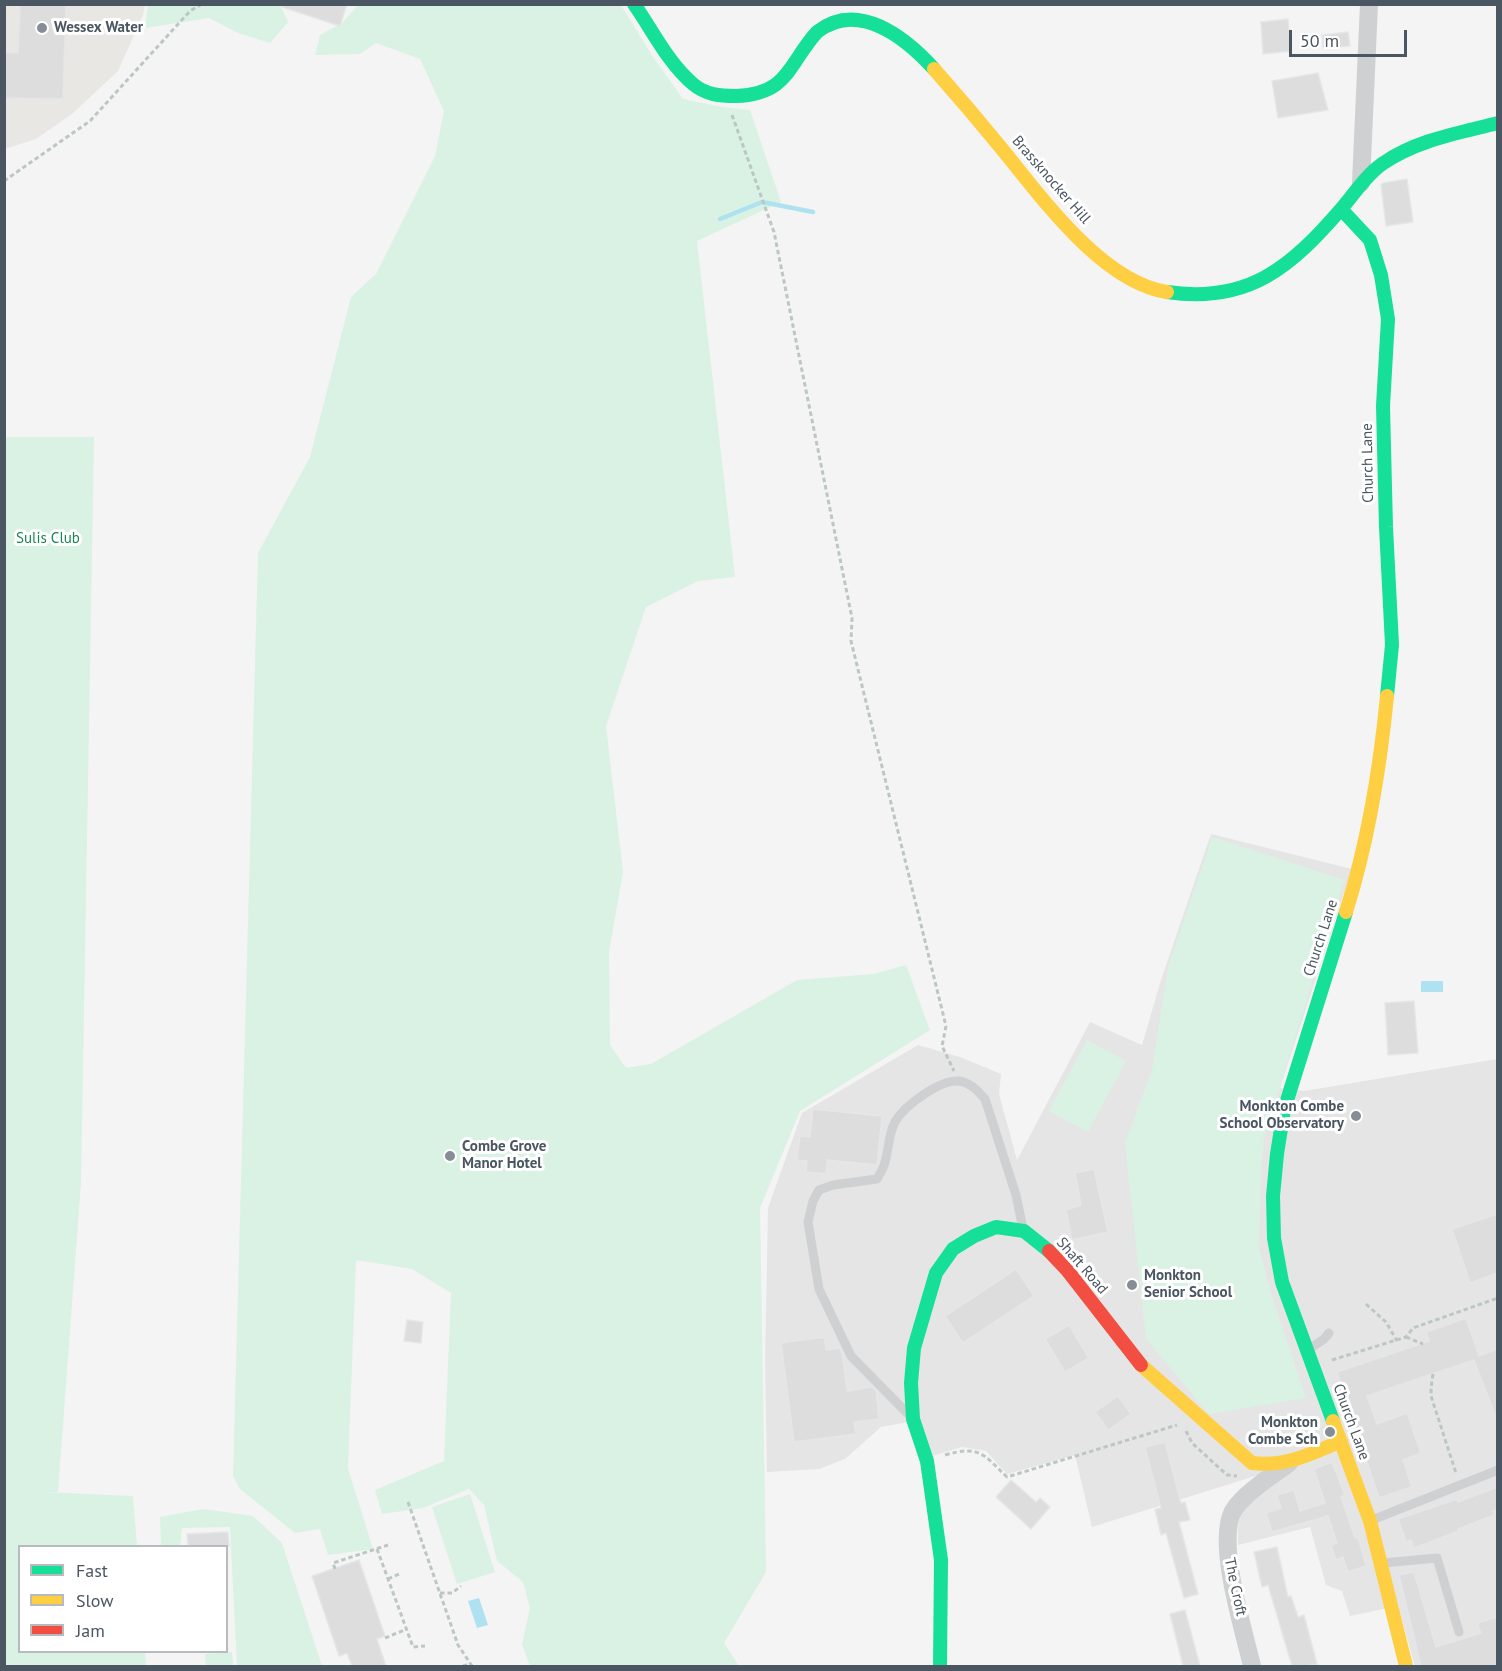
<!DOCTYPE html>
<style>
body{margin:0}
#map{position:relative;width:1502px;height:1671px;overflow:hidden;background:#f4f4f4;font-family:"PT Sans",sans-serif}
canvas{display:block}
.frame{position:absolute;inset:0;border:6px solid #4a5661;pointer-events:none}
.legend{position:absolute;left:18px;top:1545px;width:210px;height:108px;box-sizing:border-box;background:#fff;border:2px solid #b7bbc0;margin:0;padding:8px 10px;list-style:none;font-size:18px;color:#4a5661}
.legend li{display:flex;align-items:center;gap:12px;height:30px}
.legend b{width:30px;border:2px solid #b7bbc0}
.scale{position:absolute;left:1289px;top:30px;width:118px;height:27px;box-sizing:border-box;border:3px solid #4a5661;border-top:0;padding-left:8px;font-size:18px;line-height:21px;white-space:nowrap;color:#4a5661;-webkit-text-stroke:4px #fff;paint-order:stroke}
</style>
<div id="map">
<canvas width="1502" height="1671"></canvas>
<div class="frame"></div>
<ul class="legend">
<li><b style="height:8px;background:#16e098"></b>Fast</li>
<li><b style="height:8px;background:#ffcf43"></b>Slow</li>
<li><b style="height:8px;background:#f24e42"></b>Jam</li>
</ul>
<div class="scale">50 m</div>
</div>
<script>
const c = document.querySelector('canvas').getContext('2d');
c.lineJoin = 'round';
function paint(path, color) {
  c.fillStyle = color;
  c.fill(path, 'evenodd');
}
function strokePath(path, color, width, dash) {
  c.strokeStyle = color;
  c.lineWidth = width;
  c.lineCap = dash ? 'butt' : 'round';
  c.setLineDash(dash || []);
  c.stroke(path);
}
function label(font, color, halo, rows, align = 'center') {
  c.font = font + ' "PT Sans",sans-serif';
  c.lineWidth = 6;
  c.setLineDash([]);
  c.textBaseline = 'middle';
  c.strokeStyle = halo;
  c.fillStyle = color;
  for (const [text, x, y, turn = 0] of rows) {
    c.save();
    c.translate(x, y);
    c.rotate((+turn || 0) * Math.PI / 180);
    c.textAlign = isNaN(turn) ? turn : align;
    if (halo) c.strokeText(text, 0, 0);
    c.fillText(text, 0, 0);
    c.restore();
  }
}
const commercial = new Path2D(`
 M5 5H145L143 15 118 71 72 114 36 139 5 149Z`);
const education = new Path2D(`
 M1211 834 1352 869 1280 1088 1304 1091 1497 1059V1666H1415L1398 1606 1350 1616 1342 1591 1326 1585 1310 1527 1238 1545V1528L1241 1510 1265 1473 1092 1527 1075 1455 1007 1474 986 1451 962 1447 932 1456 918 1420 881 1427 845 1459 819 1469 767 1472 765 1362 768 1208 802 1113 918 1045 960 1057 1001 1074 999 1094 1017 1160 1090 1022 1142 1045 1161 980Z`);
const green = new Path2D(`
 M148 4 280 5 288 22 270 43 238 33 209 18 145 28Z
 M358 5H621L653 57 683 99 722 107 750 110 781 202 697 241 735 577 698 581 646 607 606 726 623 872 609 952 610 1045 626 1068 651 1064 797 980 874 974 906 965 930 1030 800 1111 760 1208 766 1572 724 1643 739 1666H530L522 1644 530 1608 523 1582 497 1561 484 1505 469 1489 423 1508 382 1514 375 1490 444 1461 451 1293 412 1269 356 1260 348 1468 373 1549 328 1555 320 1529 295 1533 240 1489 233 1476 258 553 310 457 351 297 376 274 435 156 444 111 420 59 376 43 360 54 315 55 320 35 342 23Z
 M5 437H94L81 1183 58 1492H43L133 1496 137 1546H20V1652H145L146 1666H5Z
 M1212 837 1344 880 1264 1137 1261 1172 1259 1248 1270 1290 1306 1398 1209 1414 1146 1339 1125 1143 1152 1070 1168 967Z
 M1087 1040 1126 1061 1088 1132 1049 1111Z
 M470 1494 495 1572 457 1584 432 1507Z
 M203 1509 253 1516 282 1543 322 1666H237L230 1527 182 1528 180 1546H161L160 1517Z
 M232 1652 233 1666H206L205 1654Z`);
const water = new Path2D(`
 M1421 981H1443V992H1421Z
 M479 1598 488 1625 477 1628 468 1601Z`);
const stream = new Path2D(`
 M720 219 762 202 813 212`);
const building = new Path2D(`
 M20 4H66L63 99 4 98V52L18 53Z
 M283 4H347L340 26 282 7Z
 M1288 19 1291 51 1263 54 1261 22Z
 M1348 32 1350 46 1323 48 1322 35Z
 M1318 73 1328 110 1278 118 1272 81Z
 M1407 179 1413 222 1386 226 1381 185 1383 183Z
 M1414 1001 1418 1053 1388 1055 1385 1003Z
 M1356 1108 1360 1110 1363 1115 1361 1120 1356 1123 1351 1121 1347 1113Z
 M813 1109 882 1116 877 1165 827 1160 826 1174 806 1172 807 1161 797 1160 800 1136 810 1137Z
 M1094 1169 1108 1232 1072 1240 1066 1210 1081 1205 1075 1173Z
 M1497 1214V1273L1470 1283 1452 1229Z
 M1016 1269 1034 1296 963 1343 945 1316Z
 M1466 1318 1479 1356 1497 1349V1420L1474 1360 1367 1396 1377 1424 1407 1413 1421 1453 1403 1460 1412 1487 1379 1498 1337 1372 1429 1341 1426 1332Z
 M407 1320 423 1322 421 1343 404 1341Z
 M1069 1325 1089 1358 1065 1372 1045 1339Z
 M824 1337 826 1350 840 1348 842 1354 847 1391 872 1387 876 1391 879 1419 854 1422 856 1434 794 1442 781 1343Z
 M1118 1396 1131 1414 1108 1430 1095 1412Z
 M1165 1442 1181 1503 1185 1502 1190 1520 1179 1522 1198 1594 1184 1598 1166 1533 1161 1535 1155 1509 1161 1508 1145 1447Z
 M1332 1462 1345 1495 1341 1497 1355 1538 1358 1537 1366 1566 1348 1572 1343 1557 1336 1560 1331 1545 1337 1543 1328 1516 1272 1532 1266 1513 1281 1508 1277 1495 1294 1490 1300 1511 1325 1503 1314 1469Z
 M1011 1480 1036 1502 1040 1498 1050 1507 1031 1529 996 1497Z
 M1497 1487V1510L1493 1511 1495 1515 1458 1529 1459 1531 1414 1548 1411 1540 1406 1542 1398 1519 1457 1499 1458 1502Z
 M228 1532 229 1546H188L187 1534Z
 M1277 1547 1288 1597 1291 1596 1298 1617 1304 1615 1317 1664 1306 1666H1292L1268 1585 1262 1587 1254 1552Z
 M359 1560 385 1636 377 1639 386 1666H352L347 1653 339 1656 312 1576Z
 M1414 1572 1436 1647 1481 1633 1477 1623 1497 1617V1666H1421L1399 1575Z
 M1185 1610 1200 1666H1183L1170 1614Z`);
const path = new Path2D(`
 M732 115 774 232 852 618 851 641 946 1026 942 1046 954 1071
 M4 181 90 121 190 11 202 4
 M1366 1304 1386 1322 1397 1341
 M1406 1337 1423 1344
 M1332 1360 1406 1337 1413 1328 1498 1298
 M1433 1374 1431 1388V1396L1456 1473
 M1186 1431 1192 1443 1227 1475 1237 1476
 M945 1455C980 1445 983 1454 1007 1477L1177 1425
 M408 1502 458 1645 472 1666
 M377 1549 413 1647 425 1646
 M335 1569 333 1563 388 1545
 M388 1579 399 1574
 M440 1593H452L461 1586
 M385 1638 407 1629
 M463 1666 471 1664`);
const lane = new Path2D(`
 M1308 1350 1324 1339 1329 1333
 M907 1413 851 1356 819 1289 808 1222 813 1201 819 1190 833 1185 877 1179C880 1173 884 1168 885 1162 889 1149 888 1135 895 1122 904 1106 940 1079 959 1081 971 1083 978 1091 985 1099L1016 1195 1023 1229
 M1372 1520 1498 1470
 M1383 1563 1437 1558 1459 1632`);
const street = new Path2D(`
 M1361 183 1369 4
 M1252 1666C1244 1631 1216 1543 1233 1511 1243 1494 1273 1475 1289 1463`);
const fast = new Path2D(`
 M634 4C653 31 668 63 693 84 706 95 720 96 736 96 789 94 788 64 817 32 858 0 905 37 934 69
 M1341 209 1370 240 1381 275 1388 319 1383 406 1386 527 1392 645 1387 696
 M1167 292C1249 304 1291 267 1342 208 1355 193 1366 175 1382 164 1416 140 1459 133 1498 123
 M1333 1421 1282 1282 1274 1238 1273 1196 1277 1154 1284 1110 1346 912
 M940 1666 941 1560 927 1461 913 1419 911 1383 914 1348 936 1273 953 1249 974 1236 996 1227 1024 1231 1049 1251`);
const slow = new Path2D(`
 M934 69C957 95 980 122 1002 149 1042 198 1102 282 1167 292
 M1346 912C1368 842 1380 769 1387 696
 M1141 1365 1252 1463C1285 1467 1312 1454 1341 1441
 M1333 1421 1370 1521 1406 1666`);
const jam = new Path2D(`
 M1049 1251 1067 1270 1141 1365`);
const markers = [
 [42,28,6,"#868d94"],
 [1356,1116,6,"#868d94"],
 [450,1156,6,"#868d94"],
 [1132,1285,6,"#868d94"],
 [1330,1432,6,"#868d94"]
];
const poiNames = [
 ["Wessex Water",54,28],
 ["Monkton Combe",1344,1107,"right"],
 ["School Observatory",1344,1124,"right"],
 ["Combe Grove",462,1147],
 ["Manor Hotel",462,1164],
 ["Monkton",1144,1276],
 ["Senior School",1144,1293],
 ["Monkton",1318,1423,"right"],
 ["Combe Sch",1318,1440,"right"]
];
const streetNames = [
 ["Brassknocker Hill",1051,180,49],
 ["Church Lane",1368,463,-91],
 ["Church Lane",1321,938,-72],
 ["Shaft Road",1082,1266,49],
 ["Church Lane",1351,1422,70],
 ["The Croft",1235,1587,78]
];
const parkNames = [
 ["Sulis Club",48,539]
];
paint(commercial, '#e8e7e3');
paint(education, '#e6e5e6');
paint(green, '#d9f2e3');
paint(water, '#aee2f0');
strokePath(stream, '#aee2f0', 4.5);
paint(building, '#ddddde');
strokePath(building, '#e5e6e7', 1.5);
strokePath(path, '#bcc7c4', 3, [4.5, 3]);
strokePath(lane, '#ced0d2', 9);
strokePath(street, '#ced0d2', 18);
strokePath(fast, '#16e098', 14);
strokePath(slow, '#ffcf43', 14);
strokePath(jam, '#f24e42', 14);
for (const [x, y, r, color] of markers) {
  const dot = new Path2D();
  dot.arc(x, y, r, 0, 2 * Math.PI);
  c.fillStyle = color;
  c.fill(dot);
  strokePath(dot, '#fff', 2);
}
label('bold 15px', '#4a5661', '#fff', poiNames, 'left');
label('15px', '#4a5661', '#fff', streetNames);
label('15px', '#17864f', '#fff', parkNames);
</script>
